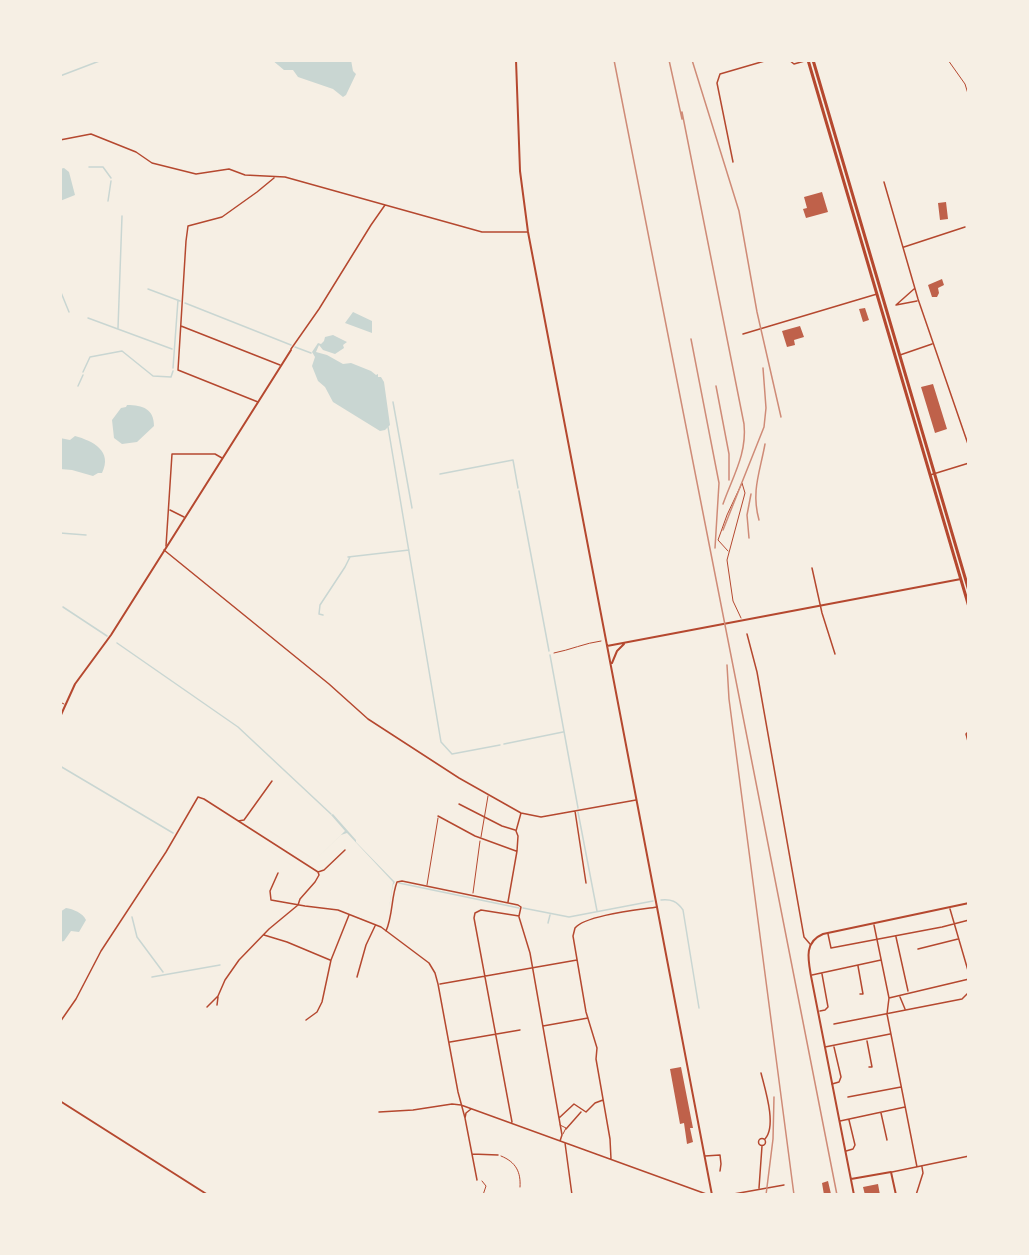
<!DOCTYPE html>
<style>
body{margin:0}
#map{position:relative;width:1029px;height:1255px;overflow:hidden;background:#f6efe4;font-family:"Sofia Sans Condensed",sans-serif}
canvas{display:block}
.frame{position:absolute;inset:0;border:62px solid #f6efe4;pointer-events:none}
</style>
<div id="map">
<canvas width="1029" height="1255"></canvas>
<div class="frame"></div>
</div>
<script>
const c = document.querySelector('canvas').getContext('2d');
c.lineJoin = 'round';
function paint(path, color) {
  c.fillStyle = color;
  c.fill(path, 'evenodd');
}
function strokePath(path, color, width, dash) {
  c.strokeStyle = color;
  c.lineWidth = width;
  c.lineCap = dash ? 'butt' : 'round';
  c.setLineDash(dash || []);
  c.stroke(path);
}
const water = new Path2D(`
 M272 60H351L353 71 356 74 346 95 343 97 333 89 298 77 293 70H284Z
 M64 168 69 172 75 195 60 201V169Z
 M353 312 372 321V333L345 323Z
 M333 335 347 342 343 345 344 348 335 354 323 350 319 345 316 352 327 355 343 364 351 363 371 371 376 375 378 374V377H381L384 382 390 425 385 430 380 431 333 402 325 387 318 381 312 366 315 357 312 352 318 343 321 344 324 341 325 337Z
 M127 405C143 405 154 409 154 426L137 442 122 444 114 438 112 420 121 408 126 407Z
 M75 436C93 441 113 451 102 473H98L93 476 72 470 60 469V438L70 440Z
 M333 814 356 840V842L395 882 393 885 389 908 393 882 347 833 341 835 314 861 345 831 331 815Z
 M66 908C73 909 83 913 86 920L79 932 71 931 64 941 60 942V912Z`);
const stream = new Path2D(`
 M60 76 102 60
 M89 167H103L111 178
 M108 201 111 181
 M148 289 180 301
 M60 290 69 312
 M185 303 291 345
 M88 318 172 349
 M118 328 122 216
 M295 347 311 353
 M173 368 178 300
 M83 372 90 357 122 351 153 376 171 377 173 371
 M78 386 83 375
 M393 402 412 508
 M388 427 441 742 452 754 500 745
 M440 474 513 460 518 488
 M519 491 549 651
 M60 533 86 535
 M348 557 409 550
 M63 607 107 636
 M323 615 319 614 320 605 345 567 350 557
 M117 643 238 727 331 814
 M550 655 578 808
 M504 744 563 732
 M60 766 173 833
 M578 812 597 911
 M399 883 519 908
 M661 900C671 899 677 901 683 910L699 1008
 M523 908 569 917 653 901
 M132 917 137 937 163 972
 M548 923 550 915
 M152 977 220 965`);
const building = new Path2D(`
 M822 192 828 212 806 218 803 209 807 208 804 197Z
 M946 202 948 219 940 220 938 203Z
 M942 279 944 285 938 288 939 293 937 297H932L928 285Z
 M865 308 869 320 863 322 859 309Z
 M800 326 804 337 794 340 795 345 787 347 782 331Z
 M933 384 947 429 935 433 921 387Z
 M681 1067 693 1128H690L693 1142 687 1144 684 1123 680 1124 670 1069Z
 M828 1181 831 1194 824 1195 822 1183Z
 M878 1184 880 1195H865L863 1187Z`);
const path = new Path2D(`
 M554 653C570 650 585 643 601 641
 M501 1156C516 1162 521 1172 520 1187
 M482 1181 486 1186 483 1195`);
const service = new Path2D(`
 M948 60 965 84 969 97
 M728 551 718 540 727 515 742 483 745 493 727 560 733 601 741 618
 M60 702 64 704
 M481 837 488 796
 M427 885 438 818
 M473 893 480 841
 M560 1125 566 1128 563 1134`);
const minor = new Path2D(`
 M789 60 794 64 808 60
 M60 140 91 134 136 152 152 163 196 174 229 169 245 175 285 177 482 232H527
 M733 162 717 83 720 74 768 60
 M884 182 918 299 969 447
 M904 247 965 227
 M914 289 896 305 917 301
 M181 326 280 365
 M743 334 877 294
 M291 349 319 309 371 225 385 205
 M900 355 932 344
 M258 402 178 370 186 241 188 226 222 217 257 192 274 178
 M930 475 969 463
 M170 510 184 517
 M166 546 172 454H215L222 458
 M164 550 329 684 368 719 459 778 521 813 541 817 636 800
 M812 568 822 613 835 654
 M747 634 757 672 804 937 810 944
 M969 731 966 734 969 745
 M969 794V802
 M459 804 502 826 515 830
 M575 811 586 883
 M438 816 475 836 516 851
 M238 821 244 820 272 781
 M278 873 270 891 271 900 305 906 338 910 381 927 429 963 435 973 438 984 458 1092 465 1118
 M508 902 517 851 518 836 516 831 521 813
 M950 909 969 974
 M519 917 530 953 559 1118 562 1135 560 1141
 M874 925 889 998 887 1014 917 1167
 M386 931C393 915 391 898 397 882L402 881 518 905 521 907 519 916
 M828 934 831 948 942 927 969 920
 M264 935 287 942 330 960
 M896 937 908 991
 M918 949 958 939
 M858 966 863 994H860
 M812 975 881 960
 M357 977 366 945 375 926
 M440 984 577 960
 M900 997 905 1009
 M889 998 969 979
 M217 1005 218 997
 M207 1007 218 996 225 980 239 960 269 929 298 905 300 899 315 882 319 875 318 872 324 870 345 850
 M820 1011 825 1010 828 1007 822 974
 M306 1020 317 1012 322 1002 331 960 349 915
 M60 1022 76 999 101 951 166 852 198 797 204 799 318 872
 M834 1024 962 999 969 992
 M543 1026 588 1018
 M867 1041 872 1067H869
 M450 1042 520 1030
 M825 1047 890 1034
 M761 1073C765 1089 777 1126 765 1139
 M832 1084 839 1082 841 1077 834 1047
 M848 1097 901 1087
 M471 1109 466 1113 465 1118 477 1180
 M379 1112 413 1110 452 1104 461 1105 709 1195
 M881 1113 887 1140
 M559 1118 574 1104 586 1112 595 1103 603 1100
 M840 1121 905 1107
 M512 1122 474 918 475 913 481 910 519 916
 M566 1129 581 1112
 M758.5 1142a3.5 3.5 0 1 1 7 0a3.5 3.5 0 1 1-7 0Z
 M565 1143 572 1195
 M846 1151 853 1149 855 1145 849 1120
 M472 1154 498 1155
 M705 1156 720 1155 721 1164 720 1171
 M611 1159 610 1139 596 1059 597 1048 586 1012 573 936 575 928C586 915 638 910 657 907
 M892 1172 969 1156
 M759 1188 762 1146
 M728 1195 784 1185
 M916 1195 923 1173 922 1167`);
const tertiary = new Path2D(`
 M516 60 520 171 528 232 712 1195
 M607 646 961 579
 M612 663 617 651 624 644
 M60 717 75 684 111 635 291 350
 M851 1179 891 1172 896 1195
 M854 1195 811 976C808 959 804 942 823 934L969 903`);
const secondary = new Path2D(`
 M60 1101 208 1195`);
const trunk = new Path2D(`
 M808 60 969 607
 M813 60 969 591`);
const rail = new Path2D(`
 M614 60 837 1195
 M669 60 682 119
 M692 60 739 211 757 312 781 417
 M682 112 744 424C747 454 733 476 723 504
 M691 339 719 483 715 548
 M716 386 729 454V480
 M759 520C751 491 760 472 765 444
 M723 530 764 427 766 408 763 368
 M749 538 747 515 751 494
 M727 665 729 699 794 1195
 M766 1195 773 1139 774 1097`);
paint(water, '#c9d6d2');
strokePath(stream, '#c9d6d2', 1.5);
paint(building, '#bf614a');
strokePath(path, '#b5482f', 1);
strokePath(service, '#b5482f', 1);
strokePath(minor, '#b5482f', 1.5);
strokePath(tertiary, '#b5482f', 2);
strokePath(secondary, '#b5482f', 2);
strokePath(trunk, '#b5482f', 3);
strokePath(rail, '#cf8b77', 1.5);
</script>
